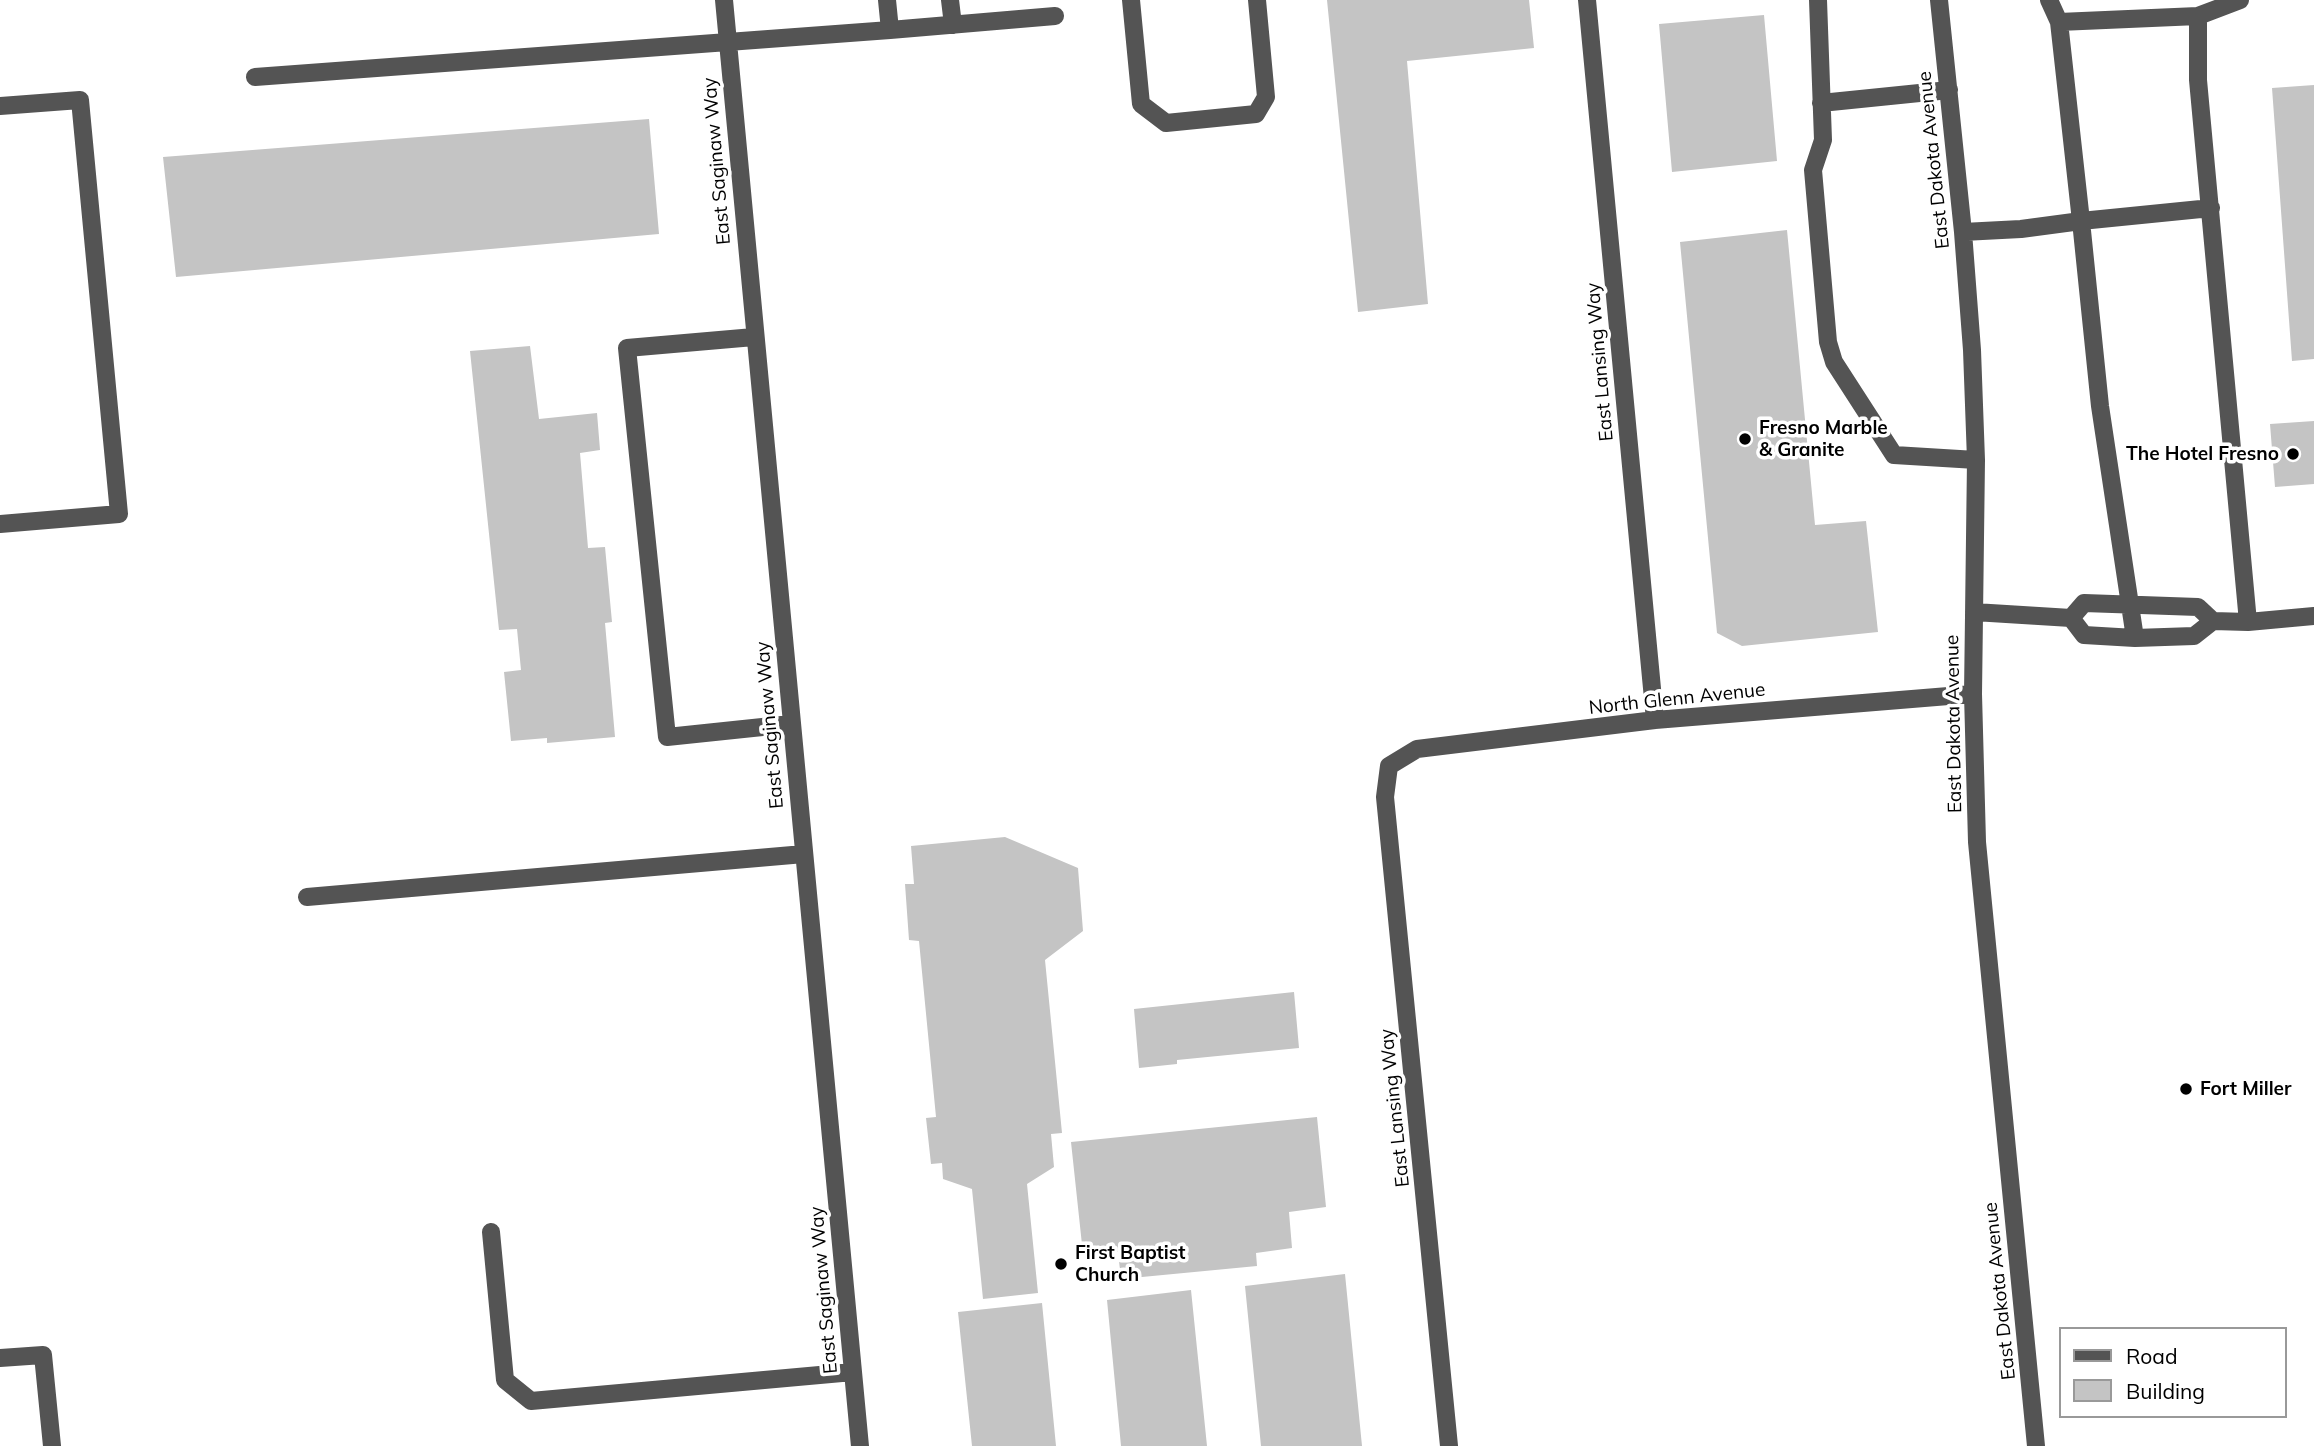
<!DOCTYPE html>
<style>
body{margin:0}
#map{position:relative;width:2314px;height:1446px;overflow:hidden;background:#fff;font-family:Mulish,sans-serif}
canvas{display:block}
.legend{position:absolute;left:2059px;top:1327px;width:228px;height:91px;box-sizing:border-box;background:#fff;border:2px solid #999;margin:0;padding:9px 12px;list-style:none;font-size:21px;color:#000}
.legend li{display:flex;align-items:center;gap:14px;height:35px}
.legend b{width:35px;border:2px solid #999}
</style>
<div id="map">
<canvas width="2314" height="1446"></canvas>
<ul class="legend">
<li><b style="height:9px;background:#545454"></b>Road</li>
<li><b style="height:19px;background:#c4c4c4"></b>Building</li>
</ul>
</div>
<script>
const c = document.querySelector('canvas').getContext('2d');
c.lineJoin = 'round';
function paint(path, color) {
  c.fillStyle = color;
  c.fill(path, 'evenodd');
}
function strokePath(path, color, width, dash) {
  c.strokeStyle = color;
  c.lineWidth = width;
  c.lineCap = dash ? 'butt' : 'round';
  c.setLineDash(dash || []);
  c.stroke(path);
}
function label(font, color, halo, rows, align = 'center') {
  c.font = font + ' Mulish,sans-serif';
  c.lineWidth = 7;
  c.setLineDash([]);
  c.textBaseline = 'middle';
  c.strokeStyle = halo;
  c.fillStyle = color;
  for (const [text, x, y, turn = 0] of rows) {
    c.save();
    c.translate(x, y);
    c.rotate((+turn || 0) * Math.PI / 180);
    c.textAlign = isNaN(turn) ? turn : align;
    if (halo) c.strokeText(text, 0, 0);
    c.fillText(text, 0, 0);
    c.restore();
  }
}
const building = new Path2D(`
 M1327 0H1529L1534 48 1407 61 1428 304 1358 312Z
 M1764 15 1777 161 1672 172 1659 24Z
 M2314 85V359L2292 361 2272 88Z
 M649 119 659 234 176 277 163 157Z
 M1787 230 1815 525 1866 521 1878 632 1742 646 1717 633 1680 242Z
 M530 346 539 419 597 413 600 450 580 453 588 548 605 547 612 622 605 623 615 737 547 743V738L511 741 504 672 521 670 517 629 499 630 470 351Z
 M2314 421V484L2275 487 2270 424Z
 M1005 837 1078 868 1083 931 1045 960 1062 1133 1051 1134 1054 1167 1027 1184 1038 1293 983 1299 972 1189 943 1179 942 1163 931 1164 926 1118 936 1117 919 941 909 940 905 884H914L911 846Z
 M1294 992 1299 1048 1177 1060V1064L1139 1068 1134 1009Z
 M1317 1117 1326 1207 1289 1212 1292 1248 1256 1253 1257 1266 1121 1279 1118 1252 1083 1254 1071 1142Z
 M1345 1274 1362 1446H1261L1245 1286Z
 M1191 1290 1207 1446H1121L1107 1300Z
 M1042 1303 1056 1446H972L958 1312Z`);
const minor = new Path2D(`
 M724 0 860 1446
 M887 0 890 30 1055 16
 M950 0 953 25
 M1131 0 1141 104 1166 123 1256 114 1266 97 1257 0
 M1587 0 1655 720
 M1818 0 1823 140 1813 170 1828 342 1834 362 1894 455 1976 460
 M1939 0 1963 232 1972 350 1976 460 1973 694 1977 842 2036 1446
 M2240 0 2198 16V80L2248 622
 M2059 22 2198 16
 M255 77 890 30
 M1821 103 1949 90
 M0 106 80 100 119 514 0 524
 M1963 232 2021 229 2081 221 2059 22 2049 0
 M754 337 627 348 667 737 791 724
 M1974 612 2071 618
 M2213 621 2198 607 2084 603 2071 618 2084 635 2135 638 2194 636 2213 621 2248 622 2314 616
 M2135 638 2100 406 2081 221 2211 208
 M307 897 804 854
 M491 1232 505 1380 531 1401 853 1372
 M0 1358 43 1355 52 1446
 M1449 1446 1385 797 1389 766 1417 749 1655 720 1973 694`);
const markers = [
 [1745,439,7,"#000"],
 [2293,454,7,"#000"],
 [2186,1089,7,"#000"],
 [1061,1264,7,"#000"]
];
const streetNames = [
 ["East Dakota Avenue",1934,160,-96],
 ["East Saginaw Way",717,161,-95],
 ["East Lansing Way",1600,362,-95],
 ["North Glenn Avenue",1677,699,-6],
 ["East Dakota Avenue",1954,724,-91],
 ["East Saginaw Way",770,725,-95],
 ["East Lansing Way",1395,1108,-96],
 ["East Saginaw Way",824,1290,-95],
 ["East Dakota Avenue",2000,1291,-96]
];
const poiNames = [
 ["Fresno Marble",1759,428],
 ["& Granite",1759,450],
 ["The Hotel Fresno",2279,454,"right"],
 ["Fort Miller",2200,1089],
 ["First Baptist",1075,1253],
 ["Church",1075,1275]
];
paint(building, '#c4c4c4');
strokePath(minor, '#545454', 18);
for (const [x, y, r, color] of markers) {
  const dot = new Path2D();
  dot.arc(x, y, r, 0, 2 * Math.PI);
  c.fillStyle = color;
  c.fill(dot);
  strokePath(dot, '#fff', 2.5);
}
label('19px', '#000', '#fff', streetNames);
label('bold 19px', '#000', '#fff', poiNames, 'left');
</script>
